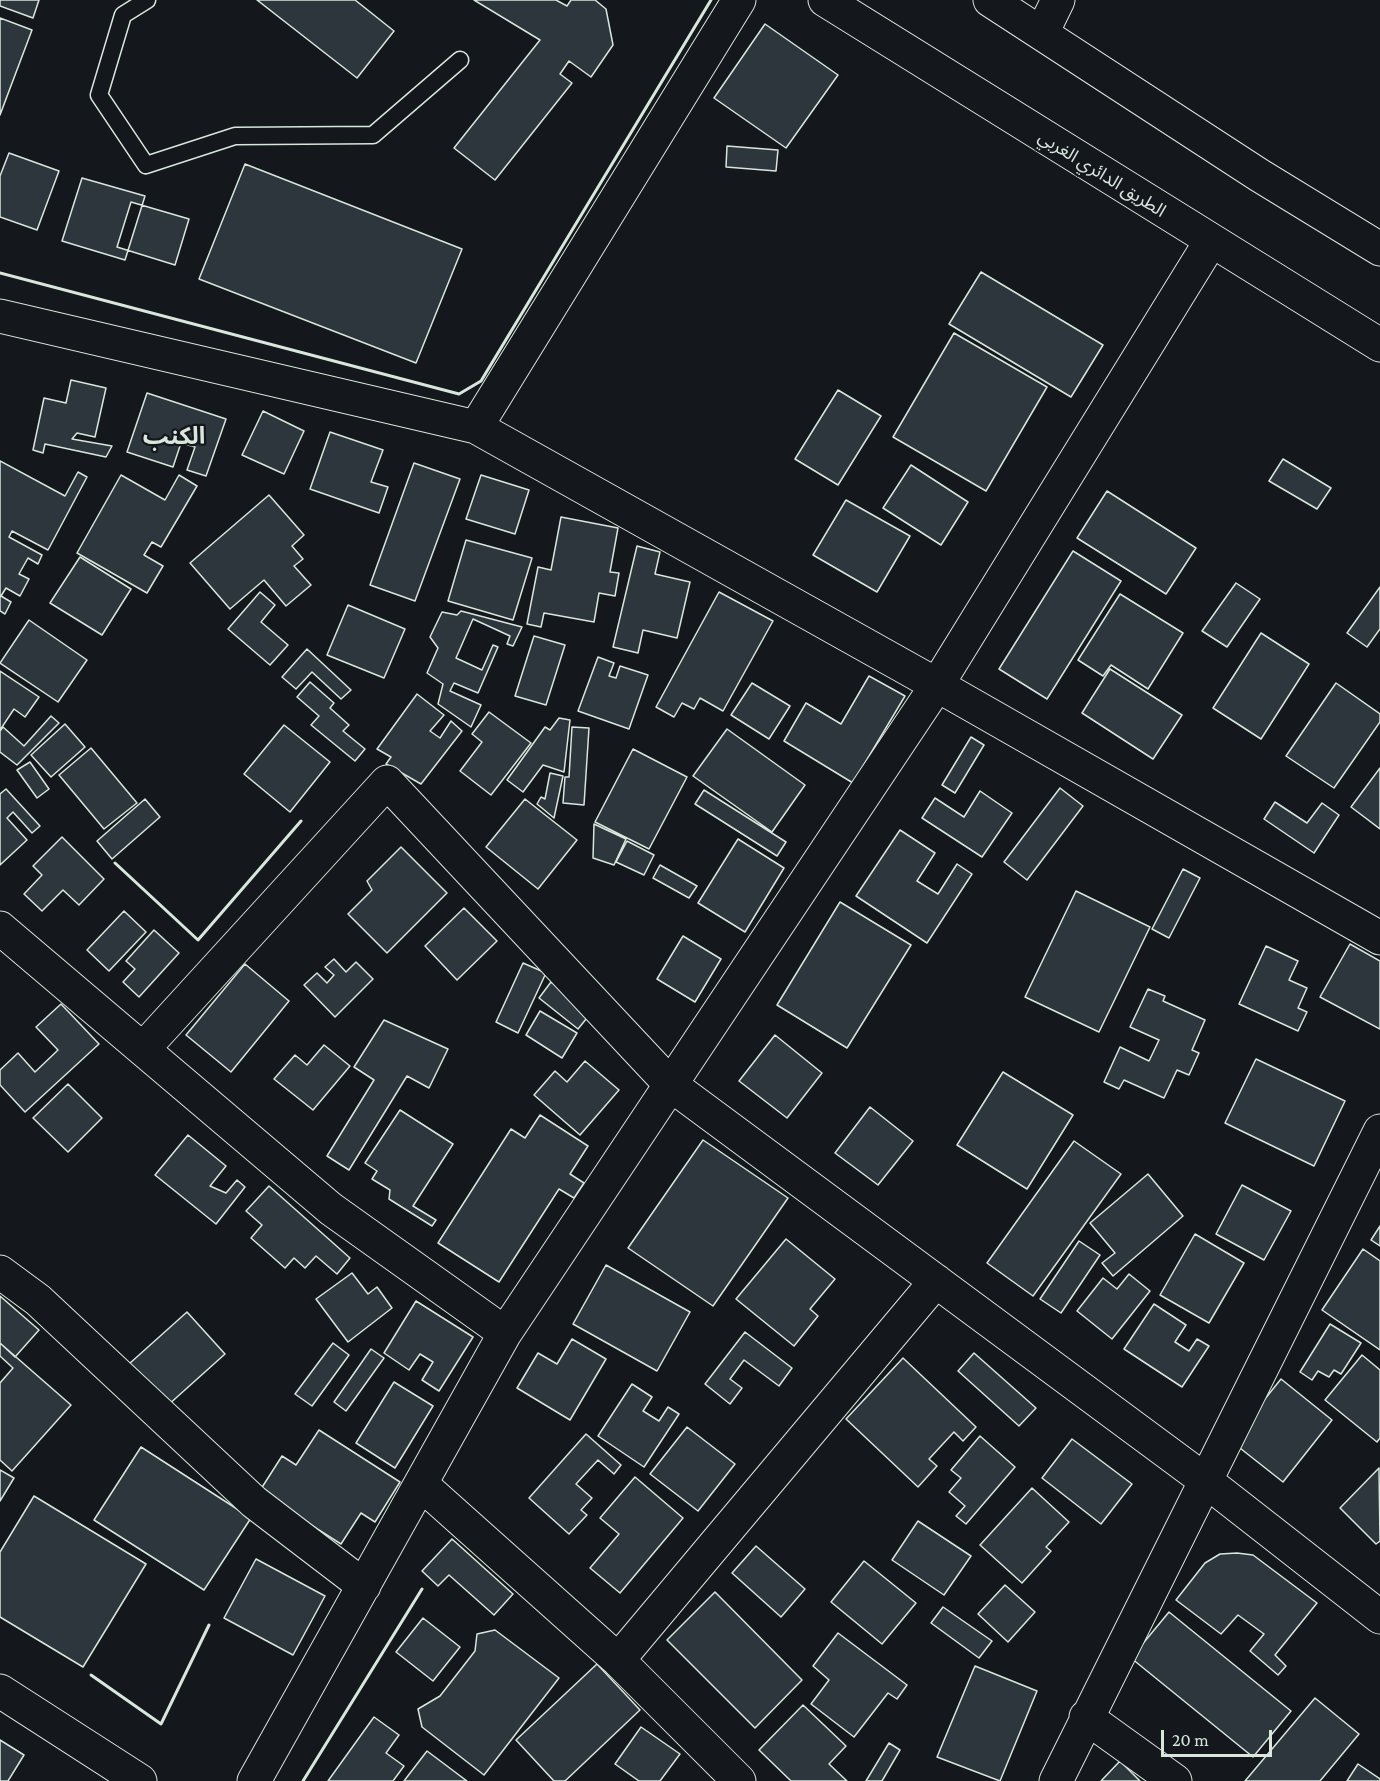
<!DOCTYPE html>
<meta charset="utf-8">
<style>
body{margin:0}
#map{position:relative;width:1380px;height:1781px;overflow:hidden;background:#14181c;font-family:"Crimson Pro",serif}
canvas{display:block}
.scale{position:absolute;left:1161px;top:1730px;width:111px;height:27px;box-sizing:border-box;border:3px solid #d8e6dc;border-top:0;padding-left:8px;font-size:18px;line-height:21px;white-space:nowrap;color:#d8e6dc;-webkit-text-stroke:4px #14181c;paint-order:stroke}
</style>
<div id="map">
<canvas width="1380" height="1781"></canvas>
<div class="scale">20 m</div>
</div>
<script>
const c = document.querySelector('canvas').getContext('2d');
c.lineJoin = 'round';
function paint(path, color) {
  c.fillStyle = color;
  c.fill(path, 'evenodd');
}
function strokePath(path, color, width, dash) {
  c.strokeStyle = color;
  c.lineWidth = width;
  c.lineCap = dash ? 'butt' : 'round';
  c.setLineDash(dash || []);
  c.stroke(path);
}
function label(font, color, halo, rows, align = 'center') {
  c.font = font + ' "Crimson Pro","Noto Sans Arabic",serif';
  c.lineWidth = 4.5;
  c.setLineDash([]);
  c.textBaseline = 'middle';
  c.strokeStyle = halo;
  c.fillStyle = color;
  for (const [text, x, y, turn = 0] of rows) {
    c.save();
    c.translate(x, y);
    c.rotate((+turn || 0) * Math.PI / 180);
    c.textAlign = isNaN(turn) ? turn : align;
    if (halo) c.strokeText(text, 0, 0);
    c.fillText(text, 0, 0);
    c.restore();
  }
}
const building = new Path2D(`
 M0 0H39L33 18 0 6Z
 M257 0H355L394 31 357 78Z
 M474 0H556L567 6 571 0H595L606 9 613 45 591 77 569 61 560 74 572 83 495 180 454 148 540 40Z
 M0 18 32 30 0 115Z
 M765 24 838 75 786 148 714 98Z
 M727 146 778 150 776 171 726 167Z
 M9 153 59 171 37 230 0 217V176Z
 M245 164 462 249 416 363 199 279Z
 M82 178 145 196 125 260 62 241Z
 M131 202 189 219 175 265 117 247Z
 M981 272 1103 345 1071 397 949 324Z
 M954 333 1047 387 986 491 893 437Z
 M71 380 106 388 95 437 77 433 72 439 112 446 106 457 45 444 43 453 33 450 44 398 66 403Z
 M838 390 881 416 838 485 795 459Z
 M147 393 226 419 206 476 187 470 195 447 181 443 173 467 127 452Z
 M263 411 304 431 284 474 242 455Z
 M330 432 383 450 371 482 388 487 379 513 310 489Z
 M1283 459 1331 488 1317 509 1269 481Z
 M0 461 65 496 78 472 87 477 48 550 12 531 9 537 42 555 38 564 28 558 19 574 29 579 20 596 6 588 1 596 11 602 5 614 0 611Z
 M414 463 460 479 415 601 370 585Z
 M911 465 968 502 941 545 883 508Z
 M121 475 165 500 179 475 197 486 161 547 152 542 144 555 163 566 147 593 77 553Z
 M481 475 529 490 515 534 466 519Z
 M1107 491 1196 548 1166 594 1077 538Z
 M269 495 304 535 292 546 303 559 294 566 311 585 286 606 264 580 230 609 190 563Z
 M846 500 910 536 877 592 813 555Z
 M561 517 618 528 610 572 619 573 615 596 599 593 594 622 544 613 541 627 527 624 538 567 551 570Z
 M466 540 532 558 513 620 448 601Z
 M637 546 660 552 655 574 690 582 677 638 643 630 638 653 613 647Z
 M1073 551 1121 581 1047 699 999 669Z
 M80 557 131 589 102 635 50 603Z
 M1236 583 1260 599 1227 647 1202 631Z
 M1380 587V629L1367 647 1347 633Z
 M260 592 275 605 261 622 288 645 270 665 228 629Z
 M719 592 773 621 723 711 700 698 694 709 682 703 674 717 656 707Z
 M1120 594 1183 633 1148 689 1111 665 1103 676 1078 660Z
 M348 605 405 629 384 678 327 655Z
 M461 611 522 627 513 646 507 644 510 636 473 619 456 658 482 670 493 645 498 647 478 693 454 683 450 691 481 705 471 727 438 704 443 684 427 673 438 648 430 637 442 612 457 615Z
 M29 620 87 660 58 702 0 663Z
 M1261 633 1309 664 1261 739 1213 708Z
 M534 636 565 645 546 705 515 696Z
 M307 649 351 690 341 699 312 672 296 689 282 677Z
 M598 657 614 663 609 676 616 678 620 666 648 675 629 729 578 711Z
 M1110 669 1182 715 1153 759 1082 713Z
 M0 671 39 697 25 717 14 709 0 730Z
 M869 676 905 696 853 783 784 741 806 703 841 724Z
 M310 682 334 703 330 708 349 725 343 731 365 749 355 761 311 725 319 716 297 697Z
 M752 683 790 706 769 739 731 715Z
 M1336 683 1380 714V722L1334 788 1286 756Z
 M417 694 444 715 430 731 440 738 451 721 462 731 421 784 386 764 391 757 377 749Z
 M489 712 531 743 491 795 460 771 482 742 472 734Z
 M51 716 59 723 17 765 0 752V731L3 727 24 746Z
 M559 718 570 720 564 772 543 765 523 792 507 780 545 727 550 730Z
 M65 724 85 747 51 777 31 755Z
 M284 725 330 762 290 812 244 774Z
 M572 727 589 728 584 805 563 803 565 777H569Z
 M727 729 805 785 772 832 693 776Z
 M971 737 984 745 955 793 942 785Z
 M91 748 137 803 104 829 59 775Z
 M633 749 687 777 649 849 595 822Z
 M30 762 49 789 37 798 17 770Z
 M1380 768V829L1351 807Z
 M550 773 563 776 554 818 537 804 541 797 545 799Z
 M1060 788 1083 806 1027 880 1004 862Z
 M6 789 40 826 32 833 13 812 7 818 27 840 0 865V794Z
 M704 790 786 842 777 856 695 804Z
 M980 791 1012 813 982 857 922 818 935 798 964 817Z
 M145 799 160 817 112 859 97 841Z
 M525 799 577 840 538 889 486 847Z
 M1275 802 1307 823 1322 803 1339 815 1314 853 1264 819Z
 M594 824 626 839 614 865 593 858Z
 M900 830 935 853 917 881 938 894 957 864 972 874 927 943 856 896Z
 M62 837 104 879 79 905 63 890 42 911 24 894 42 875 33 866Z
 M738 839 784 868 745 932 698 903Z
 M627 841 654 855 644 875 616 862Z
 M401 847 447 893 387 953 348 914 372 890 367 881Z
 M660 865 697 886 689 898 653 878Z
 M1183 869 1200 878 1169 938 1152 929Z
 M1076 891 1150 927 1099 1032 1025 997Z
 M840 902 911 945 847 1048 777 1005Z
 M464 908 497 941 457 980 425 946Z
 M124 911 146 932 109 971 87 950Z
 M154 930 179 953 139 997 123 982 135 969 126 961Z
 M683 936 721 959 695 1002 657 979Z
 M1350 944 1380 961V1029L1320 997Z
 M1266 946 1298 961 1289 980 1307 988 1298 1008 1307 1012 1298 1031 1239 1004Z
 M334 959 346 972 356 962 373 979 335 1017 304 985 317 973 327 983 334 975 325 967Z
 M523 963 546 973 518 1033 496 1022Z
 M245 964 289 1001 231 1072 186 1035Z
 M551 982 591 1013 578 1029 539 998Z
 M1148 989 1165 996 1163 1001 1205 1020 1192 1050 1199 1053 1189 1075 1177 1070 1164 1098 1124 1080 1119 1089 1104 1082 1120 1047 1149 1061 1159 1040 1130 1027Z
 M61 1004 99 1044 25 1112 0 1085V1070L18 1053 35 1072 58 1050 36 1027Z
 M540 1011 577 1033 562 1058 526 1035Z
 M384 1020 448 1049 429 1088 407 1076 349 1170 327 1156 374 1080 354 1067Z
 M775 1035 822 1073 787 1118 739 1081Z
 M324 1045 350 1066 313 1110 274 1079 295 1055 307 1065Z
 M1256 1059 1345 1101 1314 1166 1225 1123Z
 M585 1061 619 1090 580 1135 534 1095 555 1071 567 1082Z
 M1003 1072 1073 1115 1027 1189 957 1145Z
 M68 1084 102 1118 68 1152 33 1118Z
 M870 1107 913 1141 878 1185 835 1153Z
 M400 1110 453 1144 413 1206 436 1220 432 1226 389 1199 390 1190 372 1179 377 1171 365 1163Z
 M540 1115 588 1146 570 1174 584 1183 574 1198 559 1189 499 1282 438 1243 511 1129 525 1138Z
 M188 1135 226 1166 210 1186 226 1193 237 1180 245 1187 216 1224 155 1175Z
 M703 1140 788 1198 713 1306 628 1248Z
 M1074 1141 1121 1174 1033 1296 987 1263Z
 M1148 1174 1183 1216 1113 1276 1102 1263 1115 1253 1090 1223Z
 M1242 1185 1291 1211 1264 1260 1216 1234Z
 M269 1186 350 1258 337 1274 316 1256 305 1268 294 1258 285 1268 251 1238 262 1225 246 1211Z
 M1380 1226V1246L1371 1240Z
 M1195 1234 1244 1263 1209 1323 1160 1295Z
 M786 1239 835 1279 810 1309 818 1316 794 1346 736 1299Z
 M1079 1241 1100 1255 1061 1313 1040 1299Z
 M1363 1249 1380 1261V1350L1322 1310Z
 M606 1265 690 1312 657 1371 573 1324Z
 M352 1273 368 1294 377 1287 392 1308 348 1342 316 1299Z
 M1129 1274 1150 1291 1112 1339 1077 1311 1103 1278 1117 1289Z
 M0 1296 39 1330 15 1357 0 1343Z
 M416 1301 473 1337 439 1391 422 1380 433 1362 420 1354 409 1370 384 1353Z
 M1154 1304 1186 1325 1175 1342 1189 1351 1197 1339 1209 1346 1182 1387 1124 1349Z
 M187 1312 225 1354 167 1406 129 1364Z
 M1330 1324 1361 1343 1341 1374 1334 1370 1329 1377 1318 1371 1312 1380 1300 1372Z
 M745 1332 792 1368 779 1386 744 1360 730 1379 742 1388 730 1404 705 1384Z
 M572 1339 606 1359 570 1420 517 1388 538 1353 557 1364Z
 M0 1343 71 1405 12 1471 0 1460V1383L13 1368 0 1356Z
 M333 1343 349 1355 312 1406 295 1394Z
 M371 1349 384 1358 346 1411 334 1402Z
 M974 1353 1036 1408 1019 1426 958 1371Z
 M1362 1355 1380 1370V1438L1377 1442 1325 1400Z
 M903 1358 976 1427 963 1441 954 1432 929 1459 937 1466 918 1487 846 1419Z
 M1281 1379 1332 1420 1283 1482 1231 1441Z
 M394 1382 433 1406 395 1468 356 1443Z
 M632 1384 652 1397 643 1411 659 1421 668 1407 679 1414 644 1467 598 1436Z
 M687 1427 735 1464 698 1511 650 1474Z
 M319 1430 400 1482 375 1522 361 1513 341 1544 259 1492 282 1456 296 1465Z
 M586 1434 621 1465 614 1474 598 1460 576 1484 592 1498 581 1510 587 1515 569 1534 529 1498Z
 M980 1436 1015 1467 966 1524 956 1516 965 1506 949 1492 961 1478 951 1470Z
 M1072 1439 1132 1484 1101 1524 1042 1478Z
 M141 1447 251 1518 204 1590 94 1520Z
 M1379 1468 1380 1541 1376 1544 1340 1508Z
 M0 1470 14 1478 0 1501Z
 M635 1477 683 1518 620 1593 590 1568 619 1534 600 1518Z
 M1032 1488 1069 1522 1046 1547 1051 1551 1022 1583 980 1545Z
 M34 1496 146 1564 83 1667 0 1617V1552Z
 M918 1521 971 1556 944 1595 892 1560Z
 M452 1539 513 1594 494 1615 449 1575 438 1586 422 1571Z
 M756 1546 805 1589 781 1617 732 1573Z
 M1237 1553 1253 1555 1317 1603 1275 1655 1286 1666 1278 1675 1250 1651 1264 1634 1238 1615 1221 1634 1176 1600 1205 1563 1220 1554Z
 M256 1559 325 1596 293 1655 224 1618Z
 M864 1561 916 1603 882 1644 831 1602Z
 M1005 1585 1035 1612 1008 1642 978 1614Z
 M715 1592 802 1680 755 1728 667 1640Z
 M943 1607 992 1641 979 1658 931 1623Z
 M1169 1612 1291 1711 1253 1757 1131 1658Z
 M423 1618 460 1647 433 1681 396 1652Z
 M495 1630 559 1678 484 1775 422 1727 418 1709 440 1696 475 1651 477 1634Z
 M838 1633 907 1685 897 1699 888 1693 854 1737 811 1704 829 1680 813 1666Z
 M597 1664 640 1710 565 1781H554L516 1740Z
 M975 1666 1037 1691 1000 1781 937 1757Z
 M1315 1698 1359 1734 1320 1781H1245Z
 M803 1705 846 1746 829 1764 847 1781H791L759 1750Z
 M374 1717 399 1735 386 1753 404 1766 393 1781H328Z
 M641 1727 680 1754 660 1781H639L615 1764Z
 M0 1740 24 1755 8 1781H0Z
 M889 1743 900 1750 882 1781H866Z
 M427 1751 467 1781H404Z
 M1120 1761 1140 1781H1101Z
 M1358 1764 1380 1779V1781H1347Z`);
const lane = new Path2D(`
 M147 0 123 15 99 95 146 165 235 136 373 135 460 60`);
const street = new Path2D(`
 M1042 33 1058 0
 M0 316 476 427 937 685 1380 938
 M476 427 739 0
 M0 928 331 1209 505 1333
 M143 1049 387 782 671 1085 1206 1481 1380 1617
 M0 1272 38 1300 254 1502 364 1586
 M421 1484 618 1660 739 1781
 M618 1660 936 1281
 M0 1691 140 1781
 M1086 1717 1175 1781
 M254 1781 505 1333 937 685 1211 241
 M1056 1781 1380 1131`);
const primary = new Path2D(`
 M825 0 1380 345
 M990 0 1259 175 1380 249`);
const wall = new Path2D(`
 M0 273 459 394 481 381 711 0
 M115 863 198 940 301 821
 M91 1675 161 1724 209 1625
 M303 1781 422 1589`);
const streetNames = [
 ["الطريق الدائري الغربي",1102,174,32]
];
const districtNames = [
 ["الكنب",174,437]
];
paint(building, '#2c363c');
strokePath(building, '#d8e6dc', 1.5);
strokePath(lane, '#d8e6dc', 19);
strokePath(street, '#d8e6dc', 35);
strokePath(primary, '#d8e6dc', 35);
strokePath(lane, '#14181c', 16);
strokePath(street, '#14181c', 33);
strokePath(primary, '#14181c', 33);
strokePath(wall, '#d8e6dc', 3);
label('18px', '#d8e6dc', '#14181c', streetNames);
label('bold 24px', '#d8e6dc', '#14181c', districtNames);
</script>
